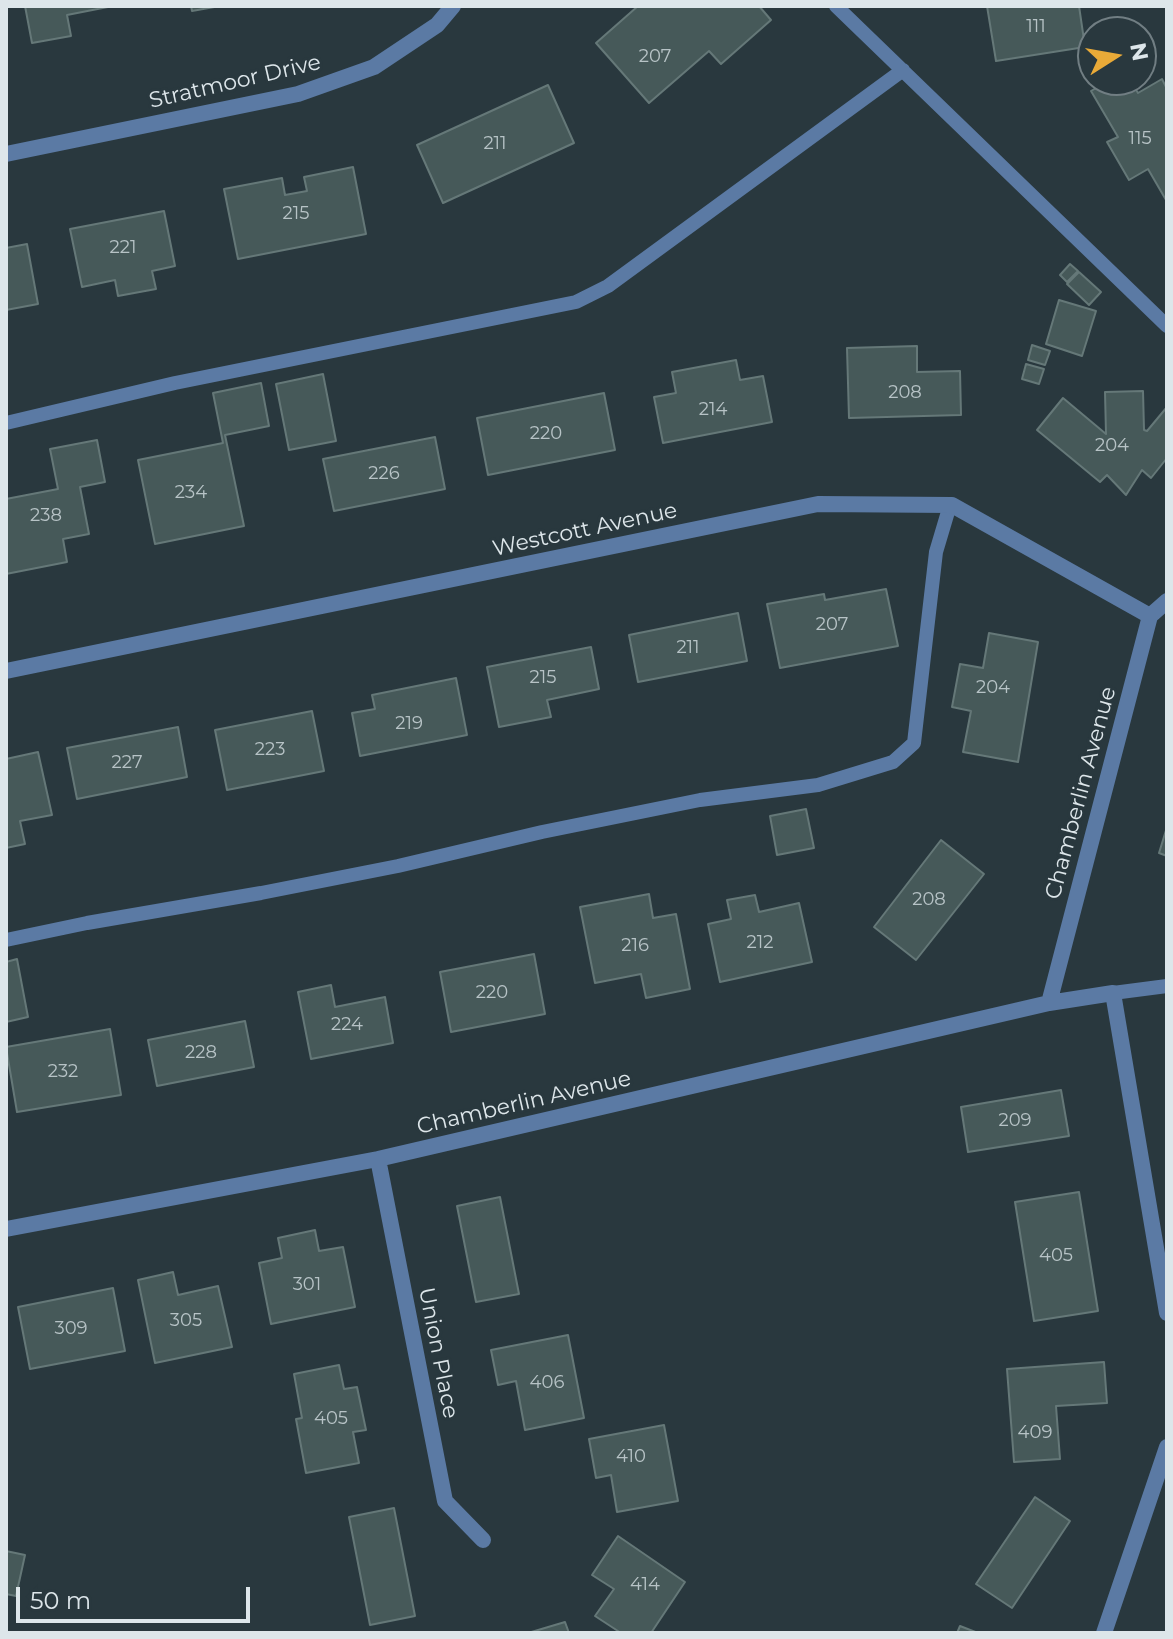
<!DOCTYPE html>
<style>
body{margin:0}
#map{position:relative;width:1173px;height:1639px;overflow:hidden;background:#29383e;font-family:Montserrat,sans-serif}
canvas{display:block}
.frame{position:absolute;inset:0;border:8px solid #dde6ea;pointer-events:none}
.north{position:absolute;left:1077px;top:16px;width:80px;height:80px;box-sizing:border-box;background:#29383e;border:2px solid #717e83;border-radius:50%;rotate:79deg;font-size:22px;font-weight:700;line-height:32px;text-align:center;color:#dde6ea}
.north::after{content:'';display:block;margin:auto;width:28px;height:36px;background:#e9aa38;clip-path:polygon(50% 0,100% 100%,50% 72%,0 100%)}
.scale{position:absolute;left:16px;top:1587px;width:234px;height:36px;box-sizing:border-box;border:4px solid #dde6ea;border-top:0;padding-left:10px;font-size:24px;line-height:28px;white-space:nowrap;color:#dde6ea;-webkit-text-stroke:6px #29383e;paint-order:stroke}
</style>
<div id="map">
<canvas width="1173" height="1639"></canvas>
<div class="frame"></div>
<div class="north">N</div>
<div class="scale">50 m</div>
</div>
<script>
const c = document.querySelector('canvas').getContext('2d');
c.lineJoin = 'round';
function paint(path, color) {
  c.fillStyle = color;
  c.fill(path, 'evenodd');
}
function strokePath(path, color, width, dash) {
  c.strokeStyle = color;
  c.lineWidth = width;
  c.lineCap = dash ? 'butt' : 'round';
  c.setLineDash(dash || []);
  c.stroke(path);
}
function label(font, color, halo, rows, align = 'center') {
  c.font = font + ' Montserrat,sans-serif';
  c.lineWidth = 6;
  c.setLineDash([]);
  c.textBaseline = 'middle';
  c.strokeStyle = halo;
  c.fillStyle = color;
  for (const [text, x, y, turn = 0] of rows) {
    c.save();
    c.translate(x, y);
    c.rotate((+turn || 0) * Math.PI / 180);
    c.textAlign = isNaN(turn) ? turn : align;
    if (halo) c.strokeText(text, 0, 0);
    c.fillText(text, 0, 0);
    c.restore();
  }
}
const building = new Path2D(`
 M25 6H113L67 15 71 36 32 43Z
 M191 6H220L192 11Z
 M638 6H759L771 20 721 64 709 51 649 103 596 43Z
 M987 6H1079L1085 47 996 61Z
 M1162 79 1167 89 1166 200 1148 169 1129 180 1107 142 1118 137 1091 91 1110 80H1130L1138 93Z
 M548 85 574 143 443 203 417 145Z
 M353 167 366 234 238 259 224 189 282 178 285 195 307 191 304 177Z
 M164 211 175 266 152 271 156 289 118 296 115 280 82 287 70 229Z
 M27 244 38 304 6 310V248Z
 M1070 264 1078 271 1067 282 1060 275Z
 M1079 272 1101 292 1089 305 1067 284Z
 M1059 300 1096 311 1082 356 1046 344Z
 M1032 345 1050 351 1045 365 1028 360Z
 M917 346V372L960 371 961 415 849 418 847 348Z
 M736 360 740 380 763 376 772 422 663 443 654 397 676 393 672 372Z
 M1026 364 1044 369 1039 384 1022 379Z
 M323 374 336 441 289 450 276 384Z
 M261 383 269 426 225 435 244 526 155 544 138 460 223 443 213 393Z
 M1143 391 1144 430 1147 431 1167 407V458L1151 478 1142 470 1126 495 1107 475 1100 482 1037 430 1063 398 1106 434 1105 392Z
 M604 393 615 450 488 475 477 418Z
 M435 437 445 489 334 511 323 459Z
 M97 440 105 482 80 487 89 534 63 539 67 562 6 574V499L58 489 50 449Z
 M886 589 898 646 780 668 767 604 824 594 825 600Z
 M738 613 747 661 638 682 629 635Z
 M989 633 1038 642 1018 762 963 752 971 711 952 707 960 664 983 668Z
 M591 647 599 689 547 700 551 717 499 727 487 667Z
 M456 678 467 735 360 756 352 713 375 709 372 695Z
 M312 711 324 771 227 790 215 730Z
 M178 727 187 777 77 799 67 748Z
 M38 752 52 815 20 821 25 844 6 848V759Z
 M806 809 814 848 777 855 770 816Z
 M1167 827V856L1159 853Z
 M941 840 984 874 916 960 874 927Z
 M649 894 653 918 676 914 690 989 646 998 641 974 595 983 580 907Z
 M755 895 759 912 799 903 812 962 720 982 708 924 731 919 727 900Z
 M534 954 545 1014 451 1032 440 972Z
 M17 959 28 1017 6 1022V962Z
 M331 985 335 1007 385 997 393 1043 311 1059 298 992Z
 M245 1021 254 1067 157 1086 148 1040Z
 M110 1029 121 1095 17 1112 6 1047Z
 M1061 1090 1069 1136 968 1152 961 1107Z
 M1079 1192 1098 1311 1034 1321 1015 1202Z
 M500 1197 519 1294 476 1302 457 1206Z
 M315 1230 319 1251 343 1247 355 1307 271 1324 259 1263 282 1258 278 1238Z
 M173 1272 178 1295 218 1286 232 1347 155 1363 138 1280Z
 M113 1288 125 1351 30 1369 18 1307Z
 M568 1335 584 1418 525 1430 516 1381 498 1385 491 1350Z
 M1104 1362 1107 1403 1056 1406 1060 1459 1014 1462 1007 1369Z
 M339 1365 344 1389 357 1387 366 1430 353 1432 359 1463 306 1473 296 1419 302 1418 294 1374Z
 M664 1425 678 1501 617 1512 611 1475 596 1478 589 1439Z
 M1035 1497 1070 1521 1012 1608 976 1584Z
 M394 1508 415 1616 370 1625 349 1517Z
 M618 1536 685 1582 651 1633H621L595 1616 614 1589 592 1575Z
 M6 1551 25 1555 16 1596 6 1594Z
 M565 1622 569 1633H528Z
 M960 1626 978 1633H957Z`);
const lane = new Path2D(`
 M836 6 1167 326
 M6 423 175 383 576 302 608 286 903 70
 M6 940 87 923 261 893 398 866 542 832 700 800 818 785 893 762 914 743 936 552 950 505
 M1113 993 1167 986`);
const street = new Path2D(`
 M6 154 298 94 374 67 437 25 453 6
 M6 671 818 504 952 505 1150 616
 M1049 1003 1150 616 1167 601
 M378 1159 445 1501 483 1540
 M6 1229 378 1159 1049 1003 1113 993 1167 1313
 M1104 1633 1167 1447`);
const numberNames = [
 ["111",1036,27],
 ["207",655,57],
 ["115",1140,139],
 ["211",495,144],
 ["215",296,214],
 ["221",123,248],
 ["208",905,393],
 ["214",713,410],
 ["220",546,434],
 ["204",1112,446],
 ["226",384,474],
 ["234",191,493],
 ["238",46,516],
 ["207",832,625],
 ["211",688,648],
 ["215",543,678],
 ["204",993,688],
 ["219",409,724],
 ["223",270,750],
 ["227",127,763],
 ["208",929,900],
 ["212",760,943],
 ["216",635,946],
 ["220",492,993],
 ["224",347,1025],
 ["228",201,1053],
 ["232",63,1072],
 ["209",1015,1121],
 ["405",1056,1256],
 ["301",307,1285],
 ["305",186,1321],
 ["309",71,1329],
 ["406",547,1383],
 ["405",331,1419],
 ["409",1035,1433],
 ["410",631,1457],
 ["414",645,1585]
];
const streetNames = [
 ["Stratmoor Drive",235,82,-13],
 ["Westcott Avenue",585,530,-12],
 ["Chamberlin Avenue",1081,793,-75],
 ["Chamberlin Avenue",524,1103,-13],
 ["Union Place",438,1353,79]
];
paint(building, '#465959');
strokePath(building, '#657878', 2);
strokePath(lane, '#5b7aa4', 14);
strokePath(street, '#5b7aa4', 16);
label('18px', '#b7c3c6', null, numberNames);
label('22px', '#dde6ea', '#29383e', streetNames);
</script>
